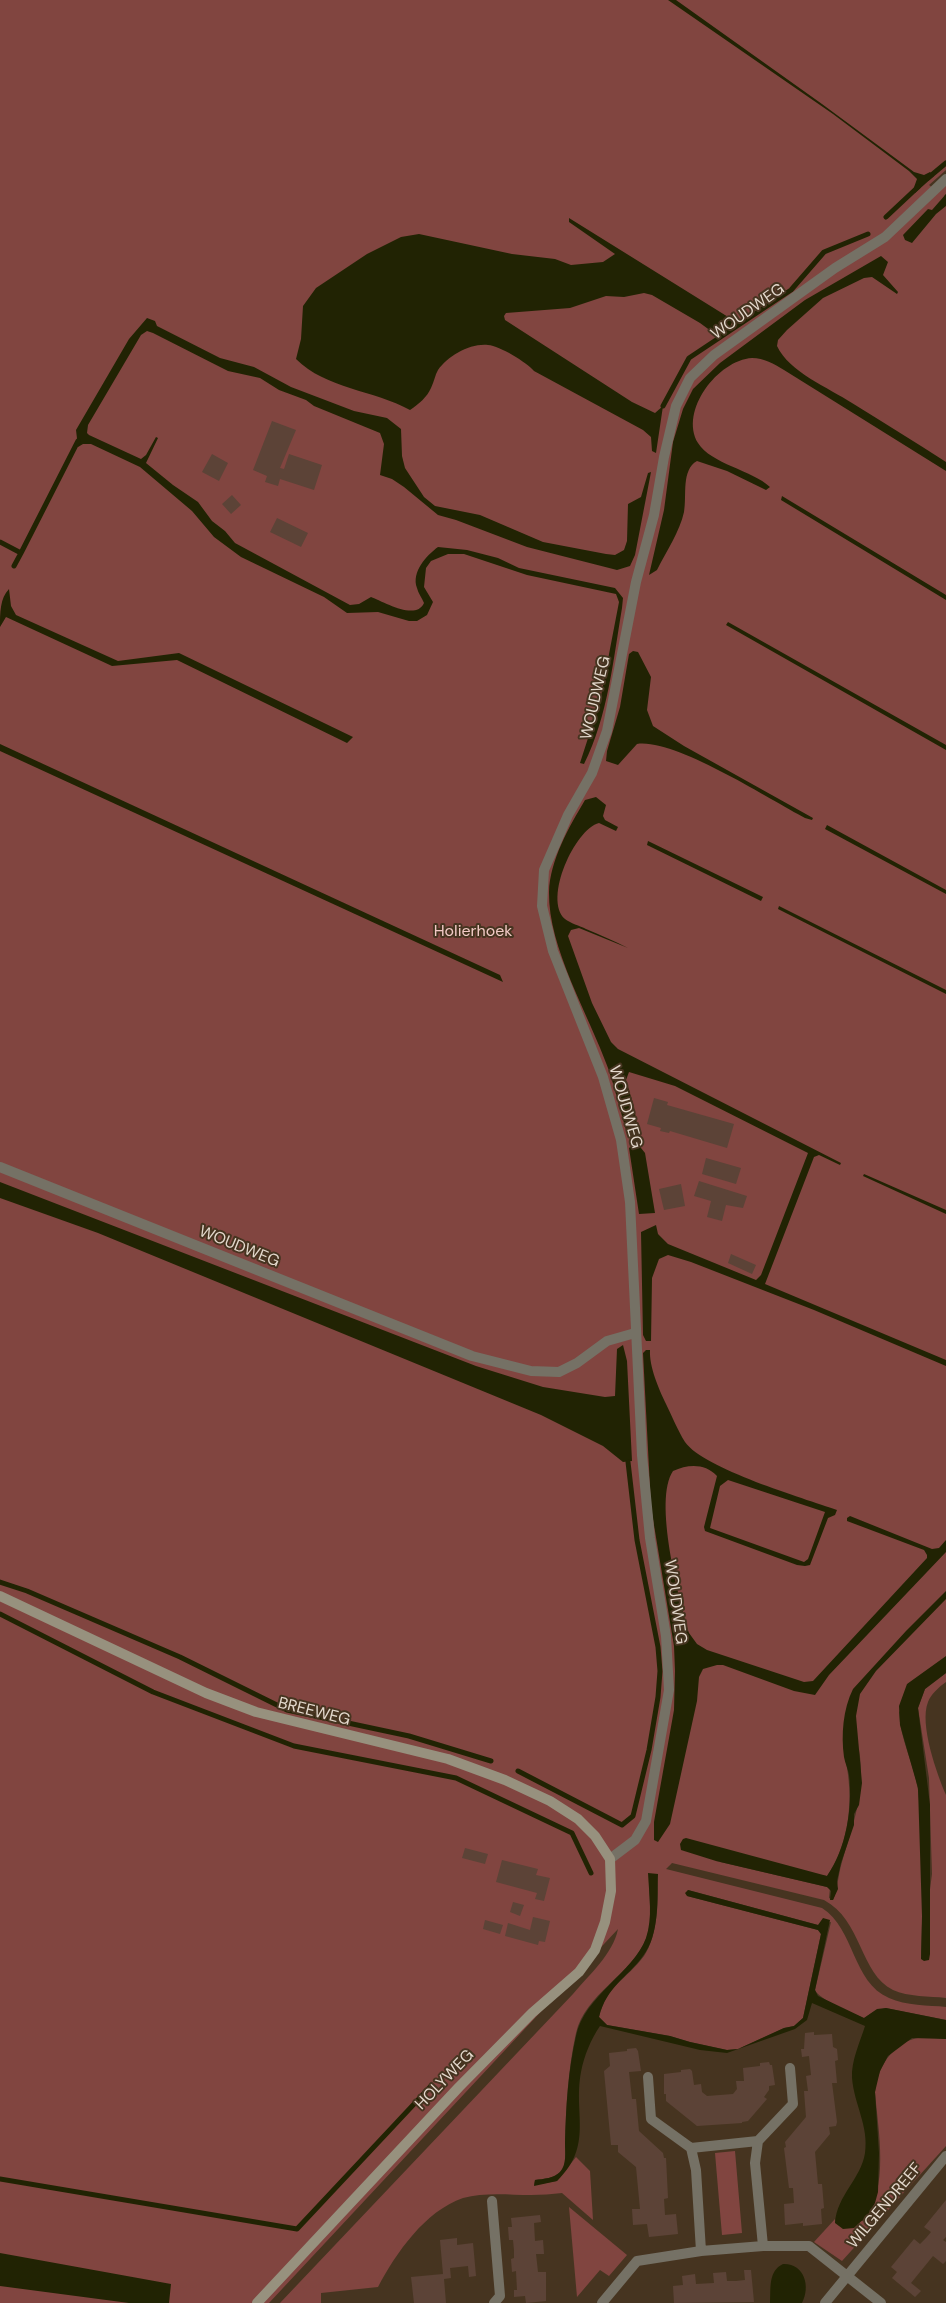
<!DOCTYPE html>
<style>
body{margin:0}
canvas{display:block;background:#463420}
</style>
<canvas width="946" height="2303"></canvas>
<script>
const c = document.querySelector('canvas').getContext('2d');
c.lineJoin = 'round';
function paint(path, color) {
  c.fillStyle = color;
  c.fill(path, 'evenodd');
}
function strokePath(path, color, width, dash) {
  c.strokeStyle = color;
  c.lineWidth = width;
  c.lineCap = dash ? 'butt' : 'round';
  c.setLineDash(dash || []);
  c.stroke(path);
}
function label(font, color, halo, rows, align = 'center') {
  c.font = font + ' "DM Sans",sans-serif';
  c.lineWidth = 4;
  c.setLineDash([]);
  c.textBaseline = 'middle';
  c.strokeStyle = halo;
  c.fillStyle = color;
  for (const [text, x, y, turn = 0] of rows) {
    c.save();
    c.translate(x, y);
    c.rotate((+turn || 0) * Math.PI / 180);
    c.textAlign = isNaN(turn) ? turn : align;
    if (halo) c.strokeText(text, 0, 0);
    c.fillText(text, 0, 0);
    c.restore();
  }
}
const green = new Path2D(`
 M0 0H946V170L929 185 937 191 946 183V194L944 196 946 197V1666L899 1712C900 1739 914 1764 918 1790 924 1845 923 1903 921 1959L932 1874 929 1778 918 1708 925 1689 946 1673V1682C939 1687 931 1694 928 1702 919 1724 937 1774 946 1795V1998C930 1996 908 1997 893 1990 860 1974 862 1920 824 1900L672 1863 666 1869 822 1908C855 1929 852 1982 889 1998 906 2006 928 2005 946 2007V2020L886 2008 875 2011 864 2018C854 2014 818 1999 815 1990L831 1922 818 1925 688 1890 687 1896 818 1930 821 1934 803 2018 794 2026 784 2028 738 2049 727 2050 690 2042 670 2036 607 2025 599 2017C607 1985 626 1980 644 1956 657 1937 659 1902 657 1880L649 1890C650 1906 652 1924 646 1939 631 1975 585 1994 576 2033 568 2069 566 2106 565 2143 565 2152 567 2165 560 2172 554 2178 544 2179 535 2180L534 2185 557 2181 576 2157 590 2171 593 2220 562 2193C552 2194 541 2195 531 2195 510 2195 484 2192 463 2198 425 2211 396 2253 378 2287L321 2293V2303H280L573 1994C589 1975 613 1954 618 1929L269 2303H0ZM859 1750C866 1791 853 1824 842 1862 838 1875 838 1888 833 1900L829 1898 830 1888 827 1887 716 1861 827 1876C850 1844 854 1796 845 1758Z
 M926 2037 946 2039V2146L842 2261 814 2242 835 2219V2223L863 2221C890 2188 878 2131 875 2092 878 2064 896 2038 926 2037Z
 M735 2151 742 2233 722 2235 715 2153Z
 M569 2207 627 2255 609 2276 600 2270 577 2297Z`);
const water = new Path2D(`
 M668 0H676L822 104 914 172 924 175 930 172 934 176 915 193 913 190 917 179 909 171 833 114Z
 M946 194V206L936 214 912 243 905 240 903 235 928 209 932 210Z
 M569 218 733 320 728 332 715 334 700 323 652 295 644 293 624 297 606 296 570 308 506 313 504 316 505 320 632 402 655 413 663 406 656 453 652 451 651 437 643 430 534 371C526 362 500 346 488 345 470 343 448 356 438 370 435 375 434 382 431 388 427 397 419 404 410 410 374 390 326 389 296 359L301 339 303 306 316 288 367 254 401 237 419 234 512 254 555 259 571 265 603 262 615 254 569 222Z
 M881 256 888 262 883 275 898 292 897 294 872 277 864 278 823 298 787 330 778 340 777 346C789 372 829 388 852 403 883 422 915 442 946 462V471L784 370C774 364 764 358 752 358 718 360 679 411 698 443 711 464 752 470 770 487L766 490 727 471 697 461C681 470 687 495 684 512 680 531 666 552 657 570L649 575 664 510 673 442 683 409 693 389 720 363 805 300Z
 M147 318 155 321 157 326 220 358 254 367 291 387 354 411 387 418 401 429 402 456 405 468 424 497 435 506 480 515 543 542 606 554 615 555 624 550 627 541 628 504 641 497 648 473 651 472 635 555 630 566 617 570 527 547 456 520 438 515 404 487 392 479 380 475 384 444 380 433 314 406 306 400 279 390 260 378 228 371 153 333 147 331 141 335 88 425 87 433 89 435 141 459 146 455 156 437 158 438 146 463 173 485 198 502 212 521 225 531 235 543 350 605 359 604 371 597C384 602 416 621 424 603 422 598 418 593 417 588 411 572 427 555 438 547L467 550 498 558 519 568 615 588 623 598 622 608C613 661 608 716 584 764L580 763 600 701 619 602 616 594 527 575 464 554H448L431 561 426 568 424 587 433 602 427 615 417 621H409L378 612 347 613 324 597 241 557 214 537 192 511 140 467 91 444H83L78 447 76 430 129 339Z
 M782 496 946 595V600L781 500Z
 M9 589 11 606 16 615 118 661 179 653 353 737 347 743 177 660 112 666 6 617 0 627C0 613 0 598 9 589Z
 M728 622 946 745V750L726 625Z
 M633 651 638 652 651 677 647 710 653 726 684 746 813 818 812 820 805 818C769 799 674 738 637 744L618 765 606 761 607 751 620 707 629 654Z
 M0 744 500 975 503 982 0 751Z
 M596 797 606 805 603 816 605 820 618 827 616 831 599 823C575 829 543 899 565 919 570 923 580 926 586 929 600 935 615 941 628 948L579 928 571 930 568 936 592 1003 611 1042 618 1049 841 1163 840 1165 819 1155 814 1157 765 1284 946 1360V1366L814 1310 691 1262 668 1255 659 1259 652 1278 651 1341H646L643 1335 641 1232 656 1225 658 1234 668 1244 756 1280 761 1275 808 1153 675 1086 629 1072 626 1080 634 1107 641 1148 645 1153 655 1213 639 1214 629 1148 632 1146 629 1132 626 1130C620 1110 615 1088 608 1068 589 1015 548 948 549 892 550 860 569 827 585 800Z
 M827 825 946 890V894L825 829Z
 M648 841 763 897 761 901 647 845Z
 M779 906 946 990V994L778 909Z
 M864 1174 946 1210V1214L863 1176Z
 M0 1182 476 1366 543 1387 605 1397 615 1396 617 1349 623 1345 627 1361 632 1461 623 1462 603 1446 541 1415 98 1233 0 1198Z
 M646 1350H650C649 1367 659 1389 666 1404 672 1416 678 1431 685 1442 704 1469 803 1498 837 1510L835 1515 828 1518 810 1565 805 1566 797 1565 705 1531 704 1527 717 1476C705 1463 688 1464 673 1471 653 1500 679 1599 689 1633L697 1644 707 1650 804 1682 813 1681 927 1558V1555L924 1550 847 1521V1518L850 1516 932 1549 939 1548 946 1540V1552L829 1675 815 1695 794 1691 723 1665H717L703 1669 699 1677 697 1701 670 1824 658 1842 654 1840V1822L674 1710 675 1671 674 1646 651 1507 643 1353ZM728 1480 825 1512 808 1559 804 1562 710 1528 720 1486Z
 M946 1591V1599L876 1671 860 1694 856 1716 862 1783 859 1805 854 1814V1825L841 1863 837 1881 838 1889 833 1900H830L831 1891 827 1887 716 1861 681 1850 680 1844 683 1839 686 1838 827 1876C846 1849 853 1808 849 1775 848 1769 845 1763 844 1757 841 1735 843 1709 853 1689L906 1631Z
 M946 1656V1673L925 1689 918 1708 930 1805V1954L929 1960 924 1961 921 1959 922 1916 918 1788 900 1725 899 1706 907 1684Z
 M648 1873 658 1874C657 1899 660 1934 643 1956 626 1979 607 1986 599 2017L607 2025 670 2036 690 2042 727 2050 738 2049 784 2028 794 2026 803 2018 821 1934 818 1930 687 1896 685 1893 688 1890 818 1925 823 1918 830 1920 815 1990 818 1996 864 2018 877 2009 886 2008 946 2020V2039L912 2038 888 2056 880 2071 875 2092 879 2153 878 2192 875 2203 868 2215 854 2228 843 2229 835 2223C837 2195 861 2179 865 2153 869 2126 854 2104 852 2078 851 2061 860 2042 865 2026L812 2003 807 2020 795 2029 727 2053 700 2050 600 2026C591 2039 584 2056 581 2072 573 2114 594 2145 557 2181L534 2186 535 2180C544 2179 554 2178 560 2172 567 2165 565 2152 565 2143 566 2107 568 2071 576 2036 584 1996 634 1972 646 1938 653 1918 649 1894 648 1873Z
 M0 2253 171 2284 169 2303H129L0 2286Z
 M783 2264C804 2263 811 2286 802 2303H770C771 2288 768 2271 783 2264Z`);
const stream = new Path2D(`
 M928 178 946 163
 M886 217 918 187
 M663 406 689 358 791 290 824 252 868 234
 M0 542 21 553 14 566
 M21 553 78 441
 M0 1582 27 1591 180 1657 287 1710 409 1736 491 1761
 M0 1614 153 1692 294 1746 456 1778 572 1833 591 1873
 M518 1771 622 1825 633 1816 649 1750 658 1697 660 1671 658 1647 637 1540 628 1462
 M0 2179 297 2229 430 2087`);
const building = new Path2D(`
 M272 421 296 430 280 468 284 469 289 454 322 465 314 490 280 479 278 486 265 482 267 476 253 470Z
 M212 454 228 463 219 481 202 472Z
 M232 495 241 505 231 514 222 504Z
 M277 518 308 533 301 547 270 532Z
 M654 1098 668 1102 667 1105 734 1124 727 1148 670 1131 669 1133 660 1131 661 1128 647 1124Z
 M706 1158 741 1168 736 1184 702 1174Z
 M699 1181 747 1196 743 1208 726 1205 722 1221 707 1217 711 1201 694 1196Z
 M681 1184 685 1206 664 1210 659 1189Z
 M731 1254 756 1265 752 1274 728 1263Z
 M465 1848 488 1854 485 1864 462 1858Z
 M502 1860 538 1869 536 1875 550 1878 544 1901 535 1899 537 1893 496 1882Z
 M513 1902 524 1905 520 1916 510 1912Z
 M533 1917 550 1921 545 1942 539 1941 538 1945 505 1936 508 1923 530 1930Z
 M485 1920 503 1925 500 1934 483 1929Z
 M814 2032V2035L832 2034 833 2047 837 2049 838 2060 835 2061 837 2083H832L837 2122 836 2126 829 2127 830 2134 815 2152 818 2184H822L824 2208 821 2209 822 2224 803 2226V2223L785 2225 784 2204 794 2203 793 2188H789L784 2148 786 2147 785 2142 806 2117 804 2091H808L806 2076 811 2075 809 2056 802 2057 801 2049H804L805 2033Z
 M636 2048 638 2051 641 2071 629 2072 632 2099H636L639 2131 663 2153 664 2158H666L668 2198 664 2199 665 2215 676 2214 678 2234 649 2237 647 2224 633 2225 632 2209H640L636 2167 618 2152V2145H611L604 2071 610 2066 609 2053 627 2051V2049Z
 M769 2062 770 2065H772L775 2085 769 2086V2090L764 2097 767 2099 748 2121 742 2122V2123L697 2126 666 2101V2094H664V2074L681 2072V2070L690 2069 692 2071 694 2085 701 2084 702 2092 707 2096 733 2094 737 2089 736 2081H744L743 2068 760 2066V2063Z
 M946 2200V2237L943 2240 946 2242V2261L943 2264 933 2256 911 2283 921 2291 915 2297 892 2278 897 2272 891 2267 914 2239 920 2244 926 2238 931 2232 924 2227Z
 M540 2215 541 2222 534 2223 535 2241 543 2240 544 2254H536L538 2272H546V2301L526 2303 525 2296 514 2297V2290H517L516 2271 512 2272 511 2259 514 2258V2250L513 2240H509L508 2227H512L511 2218Z
 M457 2238V2245L473 2243 476 2276 469 2277 468 2266 450 2268 451 2278 444 2279 446 2303H414L411 2277 443 2274 440 2240Z
 M744 2270H751L754 2302 674 2303 673 2286 683 2285 682 2276 695 2274 696 2284 714 2283 713 2273 726 2272 727 2281H736L745 2280Z`);
const street = new Path2D(`
 M0 1167 472 1356 531 1371 559 1372 577 1363 607 1341 635 1333
 M610 1859 635 1840 646 1821 669 1690 666 1636 650 1538 642 1455 630 1202 621 1140 603 1077 553 951 542 906 544 870 568 815 592 773 607 731 636 582 654 515 664 457 676 406 690 378 714 355 835 268 885 237 946 179
 M648 2077 651 2119 691 2148 696 2170 701 2251
 M691 2148 758 2141
 M492 2201 500 2296 494 2303
 M763 2246 755 2163 758 2141 793 2104 790 2068
 M602 2303 637 2261 701 2251 763 2246H809L881 2303
 M825 2303 946 2156`);
const secondary = new Path2D(`
 M0 1596 206 1693 256 1712 448 1759 505 1780 550 1801 578 1819 595 1836 610 1859 611 1891 605 1922 595 1950 579 1972 532 2013 459 2087 257 2303`);
const streetNames = [
 ["WOUDWEG",748,312,-35],
 ["WOUDWEG",596,698,-77],
 ["WOUDWEG",625,1107,74],
 ["WOUDWEG",239,1247,22],
 ["WOUDWEG",675,1602,82],
 ["BREEWEG",314,1712,14],
 ["HOLYWEG",445,2080,-46],
 ["WILGENDREEF",885,2206,-50]
];
const parkNames = [
 ["Holierhoek",473,932]
];
paint(green, '#814540');
paint(water, '#212303');
strokePath(stream, '#212303', 5);
paint(building, '#5c4337');
strokePath(street, '#757165', 10);
strokePath(secondary, '#97917e', 10);
label('16px', '#e4d9cd', '#463420', streetNames);
label('16px', '#f2cac6', '#463420', parkNames);
</script>
